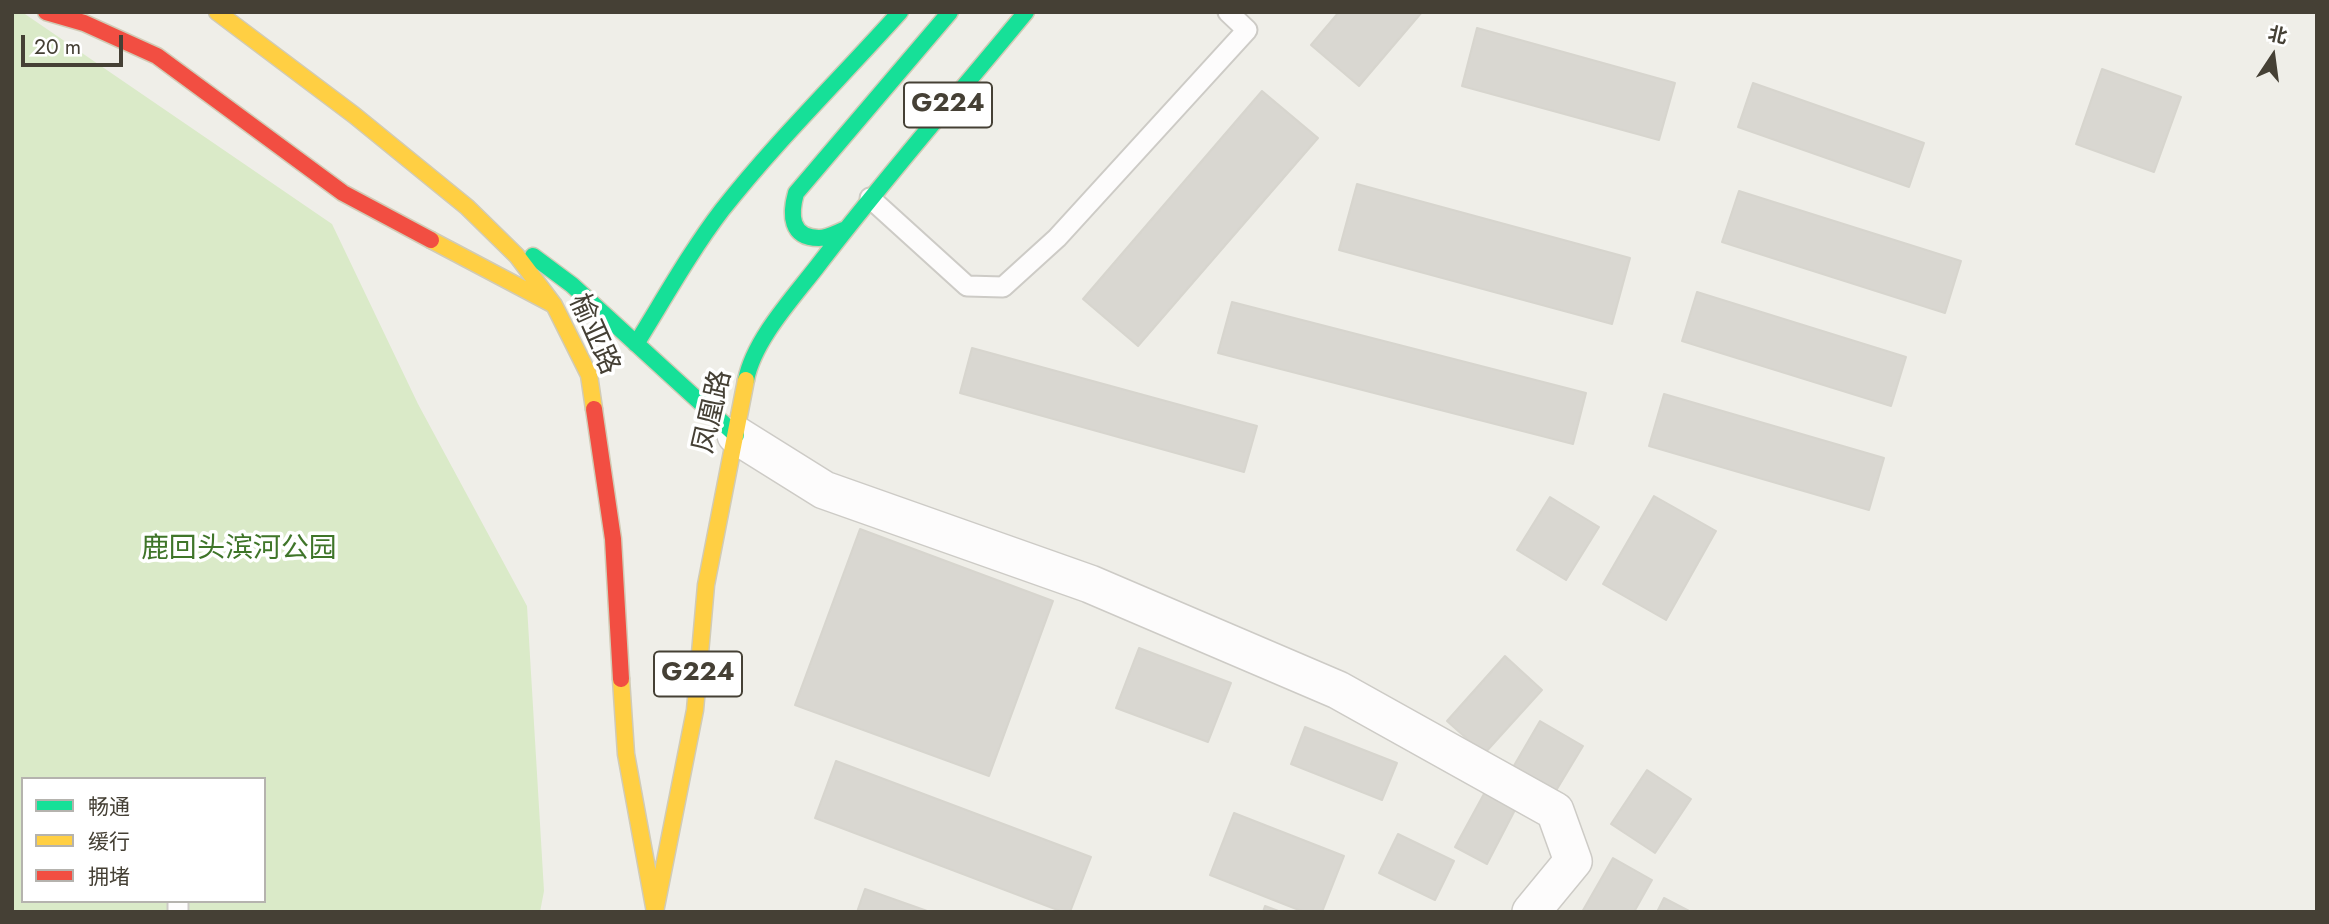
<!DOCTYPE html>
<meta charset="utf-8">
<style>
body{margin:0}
#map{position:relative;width:2329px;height:924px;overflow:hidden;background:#efeee8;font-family:Jost,"Noto Sans SC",sans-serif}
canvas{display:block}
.frame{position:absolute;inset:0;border:14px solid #454035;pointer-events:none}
.legend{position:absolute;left:21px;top:777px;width:245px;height:126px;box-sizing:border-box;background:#fff;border:2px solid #b5b3ae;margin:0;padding:9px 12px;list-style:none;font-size:21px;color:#454035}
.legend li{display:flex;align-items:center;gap:14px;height:35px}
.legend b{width:35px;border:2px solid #b5b3ae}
.north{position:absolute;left:2238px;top:21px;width:70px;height:70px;-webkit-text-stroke:5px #fff;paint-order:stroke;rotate:13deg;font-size:19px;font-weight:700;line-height:28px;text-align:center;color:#454035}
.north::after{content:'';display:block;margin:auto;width:24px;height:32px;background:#454035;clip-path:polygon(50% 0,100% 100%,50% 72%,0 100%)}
.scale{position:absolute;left:21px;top:35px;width:102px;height:32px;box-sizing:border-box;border:4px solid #454035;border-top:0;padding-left:9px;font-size:21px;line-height:24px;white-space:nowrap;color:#454035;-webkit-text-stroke:5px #fff;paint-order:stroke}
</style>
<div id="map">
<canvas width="2329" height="924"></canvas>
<div class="frame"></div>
<ul class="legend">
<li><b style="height:9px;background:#16e098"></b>畅通</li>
<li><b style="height:9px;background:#ffcf43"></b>缓行</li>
<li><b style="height:9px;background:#f24e42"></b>拥堵</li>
</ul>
<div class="north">北</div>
<div class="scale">20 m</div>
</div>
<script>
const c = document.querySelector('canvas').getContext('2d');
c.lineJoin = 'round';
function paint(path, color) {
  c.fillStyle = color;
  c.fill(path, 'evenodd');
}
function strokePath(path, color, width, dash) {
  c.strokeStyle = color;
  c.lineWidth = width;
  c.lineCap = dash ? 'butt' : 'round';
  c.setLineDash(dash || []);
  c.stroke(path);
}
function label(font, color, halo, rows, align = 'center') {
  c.font = font + ' Jost,"Noto Sans SC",sans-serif';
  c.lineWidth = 7;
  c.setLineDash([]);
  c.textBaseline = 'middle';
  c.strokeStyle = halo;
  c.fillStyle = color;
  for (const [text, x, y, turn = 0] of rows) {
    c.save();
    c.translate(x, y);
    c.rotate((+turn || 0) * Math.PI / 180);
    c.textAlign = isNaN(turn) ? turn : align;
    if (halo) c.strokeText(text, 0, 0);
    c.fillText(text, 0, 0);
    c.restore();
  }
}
const green = new Path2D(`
 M12 12H22L332 224 418 404 527 606 544 891 540 912H12ZM23 779H264V901H23Z`);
const building = new Path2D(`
 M1339 12H1422L1359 86 1311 45Z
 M1477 28 1675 83 1659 140 1462 86Z
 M2102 69 2181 97 2154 172 2076 144Z
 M1753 83 1924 143 1909 187 1738 127Z
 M1262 91 1318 138 1138 346 1083 299Z
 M1357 184 1630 258 1612 324 1339 250Z
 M1739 191 1961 261 1945 313 1722 242Z
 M1697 292 1906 357 1891 406 1682 341Z
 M1232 302 1586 393 1573 444 1218 353Z
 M972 348 1257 426 1244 472 960 393Z
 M1664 394 1884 458 1869 510 1649 446Z
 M1654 496 1716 531 1666 620 1603 584Z
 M1550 497 1599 527 1566 580 1517 550Z
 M860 529 1053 601 989 776 795 705Z
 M1139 648 1231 683 1208 742 1116 708Z
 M1505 656 1542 690 1484 754 1447 721Z
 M1540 721 1583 746 1554 794 1512 769Z
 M1305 727 1397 763 1382 800 1291 764Z
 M836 761 1091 857 1070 912H1063L815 818Z
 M1647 770 1691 799 1655 853 1611 824Z
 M1485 792 1516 808 1487 864 1455 847Z
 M1234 813 1344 856 1322 912H1304L1210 875Z
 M1398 834 1454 861 1435 900 1379 873Z
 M1613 858 1652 880 1634 912H1582Z
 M865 889 930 912H857Z
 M1664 898 1691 912H1657Z
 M1265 906 1281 912H1263Z`);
const lane = new Path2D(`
 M870 198 967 286 1003 287 1057 238 1247 30 1228 12
 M178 901V912`);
const street = new Path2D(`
 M736 435 824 490 1090 584 1338 690 1555 811 1573 861 1531 912`);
const fast = new Path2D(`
 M846 229C838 232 828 238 819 238 790 238 790 214 796 193L950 12
 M533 256 572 285 736 435
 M636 344C664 299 690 252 722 210 777 140 841 78 900 12
 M746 380C754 340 792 299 816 268 883 180 956 97 1026 12`);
const slow = new Path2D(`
 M217 12 354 115 467 207 517 256 554 305 589 375 594 409
 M431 240 554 305
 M621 679 626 754 655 912
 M655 912 695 710 706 585 746 380`);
const jam = new Path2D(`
 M46 12 84 23 157 56 343 193 431 240
 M594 409 613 539 621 679`);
const shields = [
 [948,105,88],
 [698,674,88]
];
const shieldNames = [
 ["G224",948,105],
 ["G224",698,674]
];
const streetNames = [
 ["榆亚路",593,335,66],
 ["凤凰路",714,412,-77]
];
const parkNames = [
 ["鹿回头滨河公园",239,550]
];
paint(green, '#daeac8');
paint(building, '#d9d7d1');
strokePath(building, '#d7d5ce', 2);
strokePath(lane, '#cdcbc6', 23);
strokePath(street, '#cdcbc6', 40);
strokePath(fast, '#d1cbb6', 19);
strokePath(slow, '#d1cbb6', 19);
strokePath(jam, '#d1cbb6', 19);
strokePath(lane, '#fdfcfc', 19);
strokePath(street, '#fdfcfc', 37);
strokePath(fast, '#16e098', 16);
strokePath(slow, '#ffcf43', 16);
strokePath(jam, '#f24e42', 16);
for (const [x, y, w] of shields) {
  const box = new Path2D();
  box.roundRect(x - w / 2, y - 22.5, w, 45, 5);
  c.fillStyle = '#fff';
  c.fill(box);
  strokePath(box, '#454035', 2);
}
label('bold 26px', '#454035', null, shieldNames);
label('28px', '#454035', '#fff', streetNames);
label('28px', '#3f7529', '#fff', parkNames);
</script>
